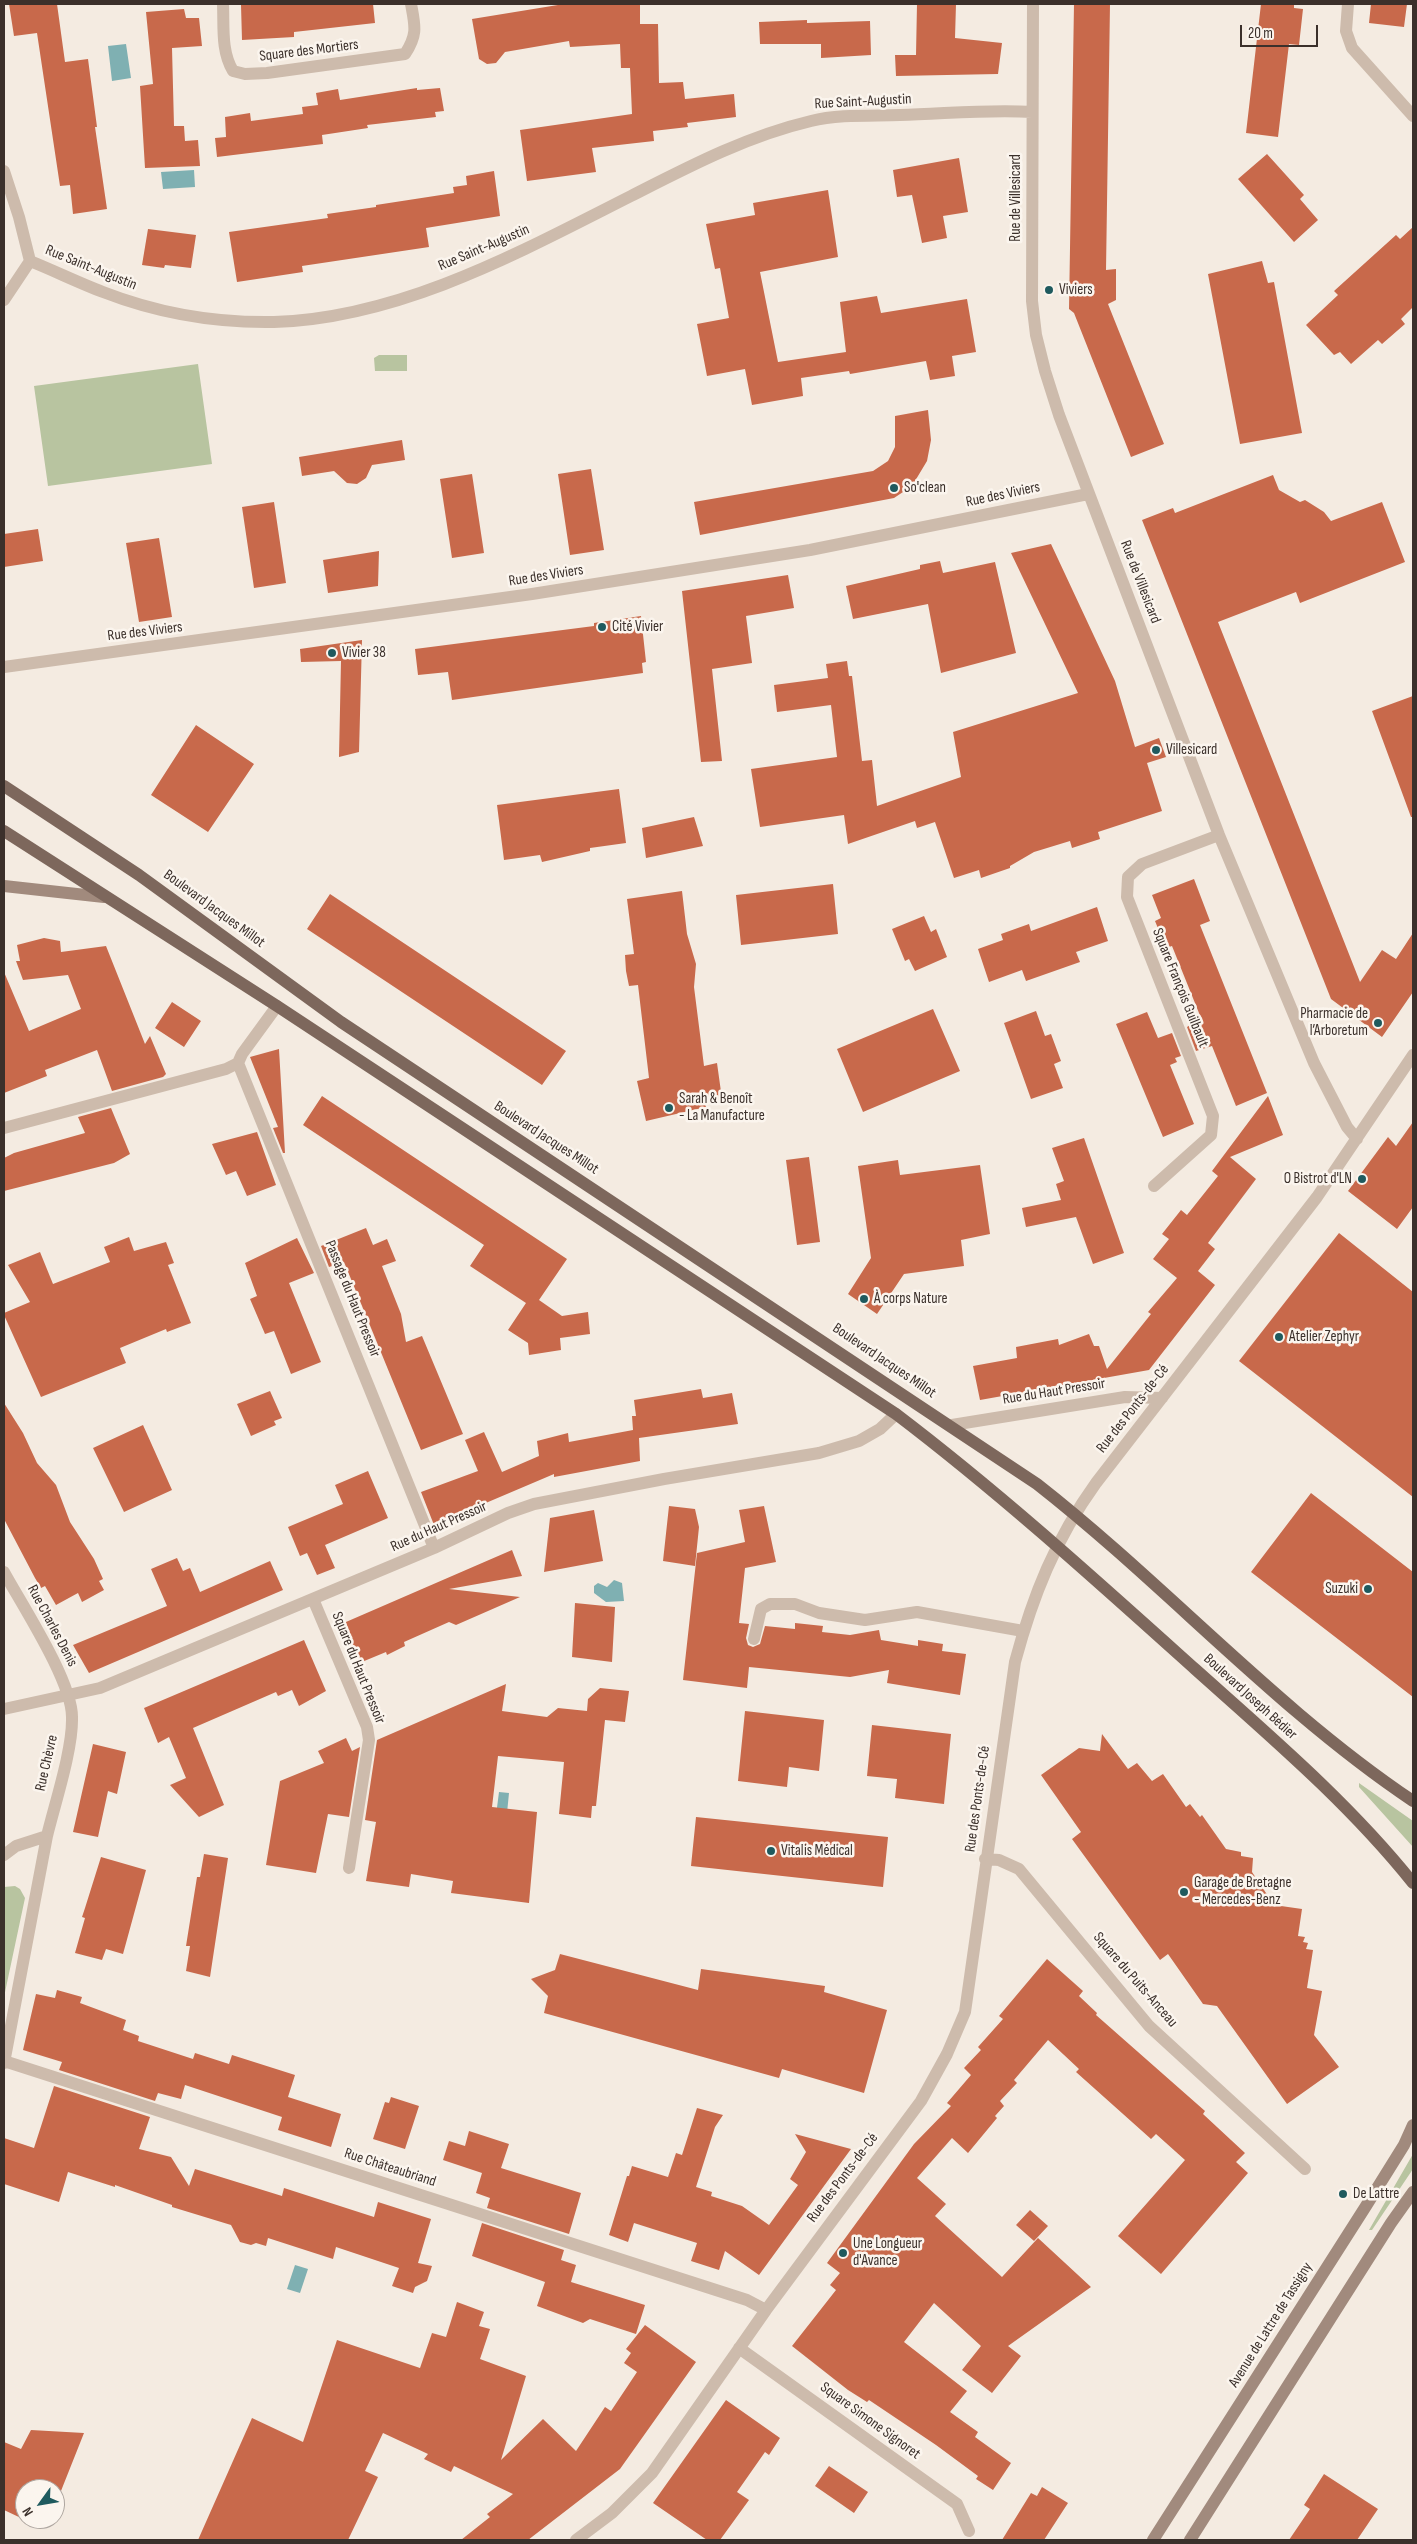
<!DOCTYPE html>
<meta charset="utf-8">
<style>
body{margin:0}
#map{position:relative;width:1417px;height:2544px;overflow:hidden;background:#f4ebe1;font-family:"Sofia Sans Condensed",sans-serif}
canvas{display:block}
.frame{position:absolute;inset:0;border:5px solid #3b302b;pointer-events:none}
.north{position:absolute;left:15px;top:2479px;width:50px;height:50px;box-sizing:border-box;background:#fbf5ee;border:1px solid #aea6a0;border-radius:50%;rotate:238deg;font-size:14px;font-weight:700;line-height:20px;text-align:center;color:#3b302b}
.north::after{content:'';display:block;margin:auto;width:18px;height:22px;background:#1f5a5e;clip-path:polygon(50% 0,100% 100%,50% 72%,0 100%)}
.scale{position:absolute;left:1240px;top:25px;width:78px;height:22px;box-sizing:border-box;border:2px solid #3b302b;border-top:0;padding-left:6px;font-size:15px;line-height:18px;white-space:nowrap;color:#3b302b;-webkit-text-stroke:4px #fbf5ee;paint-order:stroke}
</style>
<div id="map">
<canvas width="1417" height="2544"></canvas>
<div class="frame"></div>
<div class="north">N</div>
<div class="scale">20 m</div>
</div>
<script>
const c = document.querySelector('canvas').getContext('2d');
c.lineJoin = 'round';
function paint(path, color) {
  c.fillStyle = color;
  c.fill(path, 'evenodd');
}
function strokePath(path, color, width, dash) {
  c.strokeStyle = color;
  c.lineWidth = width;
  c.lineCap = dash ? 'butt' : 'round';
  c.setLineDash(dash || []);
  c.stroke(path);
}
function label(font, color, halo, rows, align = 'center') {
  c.font = font + ' "Sofia Sans Condensed",sans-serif';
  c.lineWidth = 5;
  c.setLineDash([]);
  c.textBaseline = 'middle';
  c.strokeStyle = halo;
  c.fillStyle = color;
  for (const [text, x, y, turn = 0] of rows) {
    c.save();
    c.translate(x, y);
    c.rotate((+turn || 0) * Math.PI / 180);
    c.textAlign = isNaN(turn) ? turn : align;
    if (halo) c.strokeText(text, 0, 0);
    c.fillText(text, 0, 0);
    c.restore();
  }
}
const green = new Path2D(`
 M379 355H407V371H375L374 358Z
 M198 364 212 464 48 486 34 386Z
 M1359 1783 1413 1821V1847L1359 1787Z
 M15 1886 20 1889 25 1898 4 1997V1887Z
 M1413 2154V2169L1372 2230H1369Z`);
const water = new Path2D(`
 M126 44 131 78 112 81 108 46Z
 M194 170 195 187 163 189 161 172Z
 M614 1580 622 1583 624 1601 606 1602 594 1593V1586L598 1583 607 1587Z
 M499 1792 509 1793 505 1833 494 1831Z
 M295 2265 308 2269 300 2293 287 2289Z`);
const building = new Path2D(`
 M9 4H57L65 62 88 59 97 127H95L107 209 73 214 70 185 60 186 37 33 14 36Z
 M373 4 375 23 294 32V37L242 40 241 5Z
 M564 4H640V24H658L659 83 683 82 685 99 734 94 736 117 687 123 688 127 653 131 654 141 592 148 596 172 527 181 520 130 632 114 630 68H621L620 44 570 47 569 41 505 52 496 63 487 64 479 59 472 19Z
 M917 4H956L955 38 1002 43 998 74 896 76 895 55H916Z
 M1074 4H1110L1106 270 1116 269V300L1108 304 1164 444 1131 457 1074 313 1069 309Z
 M1261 4H1294V8L1303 9 1299 45 1289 44 1278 137 1246 133Z
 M1371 4H1407L1404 27 1369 23Z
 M184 9 186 18H199L202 46 172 48 174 126H184L185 141 198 140 200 166 145 168 140 86 153 84 146 12Z
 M807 20V23L870 21 871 55 821 58V44H760L759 22Z
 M417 88V90L440 88 444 111 435 112 436 117 367 125 368 128 322 135 323 144 217 157 215 138 226 137 225 117 250 113 251 121 303 114 302 107 318 105 316 93 338 89 340 100Z
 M1267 154 1304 195 1300 199 1318 220 1294 242 1238 179Z
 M959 158 968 212 943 216 947 238 922 243 912 195 897 197 893 170Z
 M494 171 500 216 426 228 429 247 302 266 303 272 237 282 229 232 328 218 327 214 376 207V205L454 193 453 187 467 185 466 176Z
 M828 190 838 257 760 272 778 362 846 352 840 302 877 296 881 313 967 299 976 352 952 356 955 376 930 380 926 361 850 374 849 371 801 378 803 396 752 405 745 369 707 376 697 324 729 318 720 268 715 269 706 224 755 215 753 203Z
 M1413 227V307L1401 319 1405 324 1382 344 1378 340 1351 364 1340 352 1334 355 1306 325 1338 295 1334 291 1396 235 1400 239Z
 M148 229 196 235 191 268 165 265 164 268 142 265Z
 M1262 261 1268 283 1274 282 1302 433 1240 444 1208 274Z
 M928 410 931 440 927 461 912 486 894 498 700 535 694 502 873 471 888 461 895 447V416Z
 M402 440 405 460 372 465 366 478 357 484 347 483 334 471 302 476 299 457Z
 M591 469 604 550 570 555 558 474Z
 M472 474 484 553 452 558 440 479Z
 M1273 475 1279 490 1300 502 1305 500 1324 512 1331 521 1382 502 1405 562 1300 603 1296 592 1218 622 1360 982 1382 950 1396 959 1413 933V992L1382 1037 1331 999 1142 520 1173 508 1175 513Z
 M274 502 286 583 254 588 242 507Z
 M38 529 43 561 4 567V534Z
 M159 538 172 617 139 622 126 543Z
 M1051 544 1115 681 1135 747 1159 738 1166 757 1147 763 1162 811 1098 832 1100 839 1072 848 1070 841 1034 852 1010 866V868L981 878 979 870 954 878 935 822 917 828 915 821 848 844 844 815 760 827 751 769 837 757 831 705 777 712 774 685 828 678 826 664 847 661 849 676H852L862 761 872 760 877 806 961 777 953 732 1078 693 1011 553Z
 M379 551 378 586 328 593 323 560Z
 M940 561 943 573 995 562 1016 653 941 673 928 604 853 619 846 586 920 569V565Z
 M788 575 794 608 746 616 752 663 712 669 722 761 701 762 682 591Z
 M641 616 646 662 642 663 643 673 452 700 448 672 418 675 415 649 594 626V623Z
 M362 640 359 752 339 757 341 661 301 662 300 649Z
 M1413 696V817H1411L1372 711Z
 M196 725 254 764 208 832 151 795Z
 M619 789 626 843 590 848V851L542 862 540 855 504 860 497 805Z
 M694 817 703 846 646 858 642 828Z
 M1194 879 1210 921 1200 925 1267 1093 1236 1106 1212 1046 1196 1051 1187 1027 1201 1018 1172 946 1166 948 1155 921 1161 918 1152 895Z
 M833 884 838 934 741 945 736 895Z
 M682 891 687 934 696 964 694 987 704 1066 717 1063 722 1099 705 1103 706 1107 646 1121 637 1081 649 1078 638 985 629 986 626 971 625 955 634 954 627 899Z
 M330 894 566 1051 542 1085 307 929Z
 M1097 907 1108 941 1076 952 1080 962 1026 981 1022 970 989 982 978 949 1003 940 1001 934 1029 924 1031 931Z
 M924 916 931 932 936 929 947 957 915 971 909 959 905 961 892 929Z
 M44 938 60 941 61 952 106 946 145 1044 150 1036 166 1074 163 1077 112 1091 97 1050 45 1070 47 1076 4 1093V972L29 1031 81 1009 68 975 23 980 16 961H20L17 945Z
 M172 1002 201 1021 184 1047 155 1028Z
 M933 1009 960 1071 863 1112 837 1049Z
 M1036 1011 1045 1036 1051 1034 1061 1061 1054 1064 1063 1088 1031 1099 1004 1023Z
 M1147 1012 1158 1038 1172 1033 1181 1056 1175 1058 1177 1062 1170 1065 1194 1124 1163 1137 1116 1024Z
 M279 1049 285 1153H283L273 1128 278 1127 250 1057Z
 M322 1096 567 1259 539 1300 562 1316 588 1312 590 1334 560 1338 561 1350 529 1355 528 1343 508 1330 526 1303 470 1266 484 1245 303 1125Z
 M1268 1096 1283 1135 1230 1157 1256 1179 1208 1243 1215 1249 1198 1271 1215 1285 1149 1370 980 1400 973 1366 1017 1358 1016 1347 1058 1339 1059 1345 1089 1334 1094 1346H1099L1107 1369 1151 1314 1148 1312 1177 1278 1153 1259 1169 1239 1162 1234 1181 1210 1187 1215 1218 1176 1212 1171Z
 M111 1108 130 1154 114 1163 4 1191V1158L14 1153 85 1133 78 1117Z
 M1413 1122V1207L1397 1229 1348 1191 1388 1137 1396 1146Z
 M257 1132 276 1185 247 1196 236 1171 226 1175 212 1144Z
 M1084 1138 1124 1253 1093 1264 1076 1217 1026 1227 1022 1208 1061 1200 1056 1184 1064 1181 1052 1148Z
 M809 1157 820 1242 797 1245 786 1160Z
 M898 1160 900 1175 980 1165 990 1234 961 1240 964 1266 904 1274 877 1314 848 1294 871 1258 858 1166Z
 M366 1228 373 1245 387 1239 396 1261 382 1266 401 1314 406 1342 422 1336 463 1434 421 1450 344 1262 329 1267 321 1246Z
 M1339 1233 1413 1292V1497L1239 1361Z
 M129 1237 134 1251 166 1242 174 1263 168 1265 191 1323 167 1332 166 1329 120 1348 126 1363 41 1397 4 1315V1313L30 1302 8 1265 40 1252 53 1284 110 1262 104 1247Z
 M297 1238 314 1273 289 1283 321 1362 291 1374 274 1331 265 1334 250 1299 257 1296 245 1263Z
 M701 1389 703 1398 732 1393 738 1424 639 1438 640 1461 554 1477V1474L434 1525 421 1492 478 1471 465 1440 484 1432 502 1472 539 1456 537 1441 568 1433 569 1442 633 1430 632 1416H636L634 1400Z
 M270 1391 282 1418 274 1421 276 1425 251 1436 237 1404Z
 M4 1403 23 1433 37 1463 56 1485 70 1522 94 1559 103 1579 99 1581 104 1590 82 1602 78 1593 56 1605 45 1586 41 1588 35 1578 4 1519Z
 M143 1425 172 1490 124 1512 93 1448Z
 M368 1471 388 1518 325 1545 335 1568 317 1575 307 1553 300 1556 288 1527 343 1504 335 1485Z
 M1311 1493 1413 1572V1697L1251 1572Z
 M669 1506 695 1509 699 1527 695 1566 663 1561Z
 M764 1506 776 1562 745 1568 739 1623 749 1624 746 1638 748 1645 753 1647 760 1644 765 1626 795 1629V1623L823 1626 822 1632 850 1635 879 1630 881 1640 918 1646V1640L943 1644 942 1651 966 1654 960 1695 887 1683 889 1670 850 1677 749 1667 747 1688 683 1680 697 1553 745 1542 739 1510Z
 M594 1510 603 1561 544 1572 550 1518Z
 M512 1550 522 1576 449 1589 520 1597 456 1625 449 1622 404 1642 405 1646 387 1655 386 1652 357 1664 339 1625Z
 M177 1558 183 1571 190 1568 200 1592 270 1561 283 1590 89 1673 73 1645 167 1606 151 1569Z
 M575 1603 615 1607 612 1662 572 1657Z
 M304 1640 326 1691 299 1706 292 1690 278 1696 276 1692 193 1728 224 1805 199 1817 170 1785 186 1778 169 1737 158 1743 144 1708Z
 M506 1684 502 1711 547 1717 558 1708 587 1711 588 1699 600 1688 629 1691 625 1722 605 1720 596 1806H592L591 1818 559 1814 564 1762 498 1756 492 1807 537 1812 529 1903 451 1893 453 1881 411 1874 409 1887 366 1881 376 1822 365 1820 377 1740Z
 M745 1711 824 1720 819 1771 789 1767 787 1787 738 1781Z
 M872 1725 951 1734 944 1804 895 1798 897 1779 867 1776Z
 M1102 1734 1128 1769 1137 1763 1152 1781 1163 1774 1186 1807 1190 1804 1200 1817 1202 1815 1226 1849 1241 1852V1856L1253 1858 1252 1872 1274 1905 1302 1909 1298 1936 1305 1937 1303 1942 1308 1943 1306 1949 1313 1950 1307 1988 1322 1991 1314 2035 1339 2067 1287 2104 1217 2006 1203 2004 1168 1954 1160 1960 1072 1839 1081 1832 1041 1775 1079 1748 1100 1751Z
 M346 1738 352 1751 360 1747 349 1817 328 1814 316 1873 266 1865 280 1781 324 1763 318 1751Z
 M93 1744 126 1752 117 1794 108 1791 98 1837 73 1832Z
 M696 1817 888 1837 883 1887 691 1866Z
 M204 1854 228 1858 210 1977 186 1971 190 1946H186L197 1877H200Z
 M101 1857 146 1870 123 1954 106 1949 102 1960 75 1953 85 1918 82 1917 85 1908Z
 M560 1954 698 1990 701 1969 825 1986 824 1992 887 2010 864 2093 782 2069 779 2078 544 2013 548 1996 531 1979 555 1970Z
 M1047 1959 1083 1991 1079 1996 1097 2013 1096 2015 1205 2111 1203 2114 1245 2153 1236 2162 1248 2173 1161 2274 1118 2236 1185 2160 1156 2134 1151 2139 1076 2072 1079 2069 1048 2040 1014 2080 1017 2083 1000 2101 1004 2106 995 2116 997 2118 968 2153 952 2138 917 2178 946 2204 935 2216 1002 2277 1038 2238 1091 2287 1008 2346 1021 2356 992 2393 962 2370 981 2346 934 2303 904 2342 967 2391 950 2412 978 2432 975 2437 1011 2463 993 2490 976 2479 978 2476 936 2445 869 2400 867 2402 848 2390 792 2346 836 2290 830 2285 840 2273 827 2263 914 2144 951 2106 947 2103 971 2075 964 2068 981 2050 978 2047 1003 2019 999 2016Z
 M57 1990 82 1997 80 2003 126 2020 123 2030 139 2036 138 2041 193 2059 195 2053 229 2064 232 2055 295 2075 288 2097 341 2114 331 2147 278 2130 282 2117 185 2085 181 2099 158 2093 155 2101 59 2070 62 2062 23 2050 36 1994 55 1998Z
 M54 2086 150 2117 139 2149 171 2157 189 2186 195 2169 282 2196 284 2188 374 2217 378 2202 431 2219 418 2263 432 2266 427 2281 415 2287 413 2293 392 2286 399 2268 336 2247 333 2259 268 2238 266 2246 256 2243 251 2245 240 2242 231 2225 172 2207V2205L115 2185V2187L68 2172 59 2202 4 2184V2138L34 2148Z
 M391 2097 419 2106 405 2149 373 2139 385 2102 389 2103Z
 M697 2108 723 2115 715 2127 696 2187 712 2192 711 2196 742 2206 769 2225 798 2185 790 2179 806 2152 795 2134 851 2149 759 2275 725 2251 719 2270 691 2261 697 2243 634 2223 628 2242 609 2235 627 2176H629L632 2166 668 2177 676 2153 682 2155Z
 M469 2131 509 2144 501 2168 581 2193 569 2234 487 2208 490 2198 476 2193 482 2173 443 2160 449 2141 465 2146Z
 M1030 2210 1048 2226 1034 2241 1016 2225Z
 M482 2223 564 2250 561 2260 576 2265 571 2282 645 2305 636 2334 590 2319 583 2323 537 2306 545 2282 472 2256Z
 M457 2302 484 2312 479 2326 490 2329 480 2359 526 2376 501 2460 543 2419 576 2451 605 2407 611 2411 637 2372 624 2363 631 2353 626 2349 645 2325 696 2362 620 2469 528 2540H461L490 2517 487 2514 513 2494 454 2466 451 2472 424 2459 428 2454 383 2433 365 2471 378 2477 348 2540H198L252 2418 303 2442 337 2340 420 2368 432 2333 446 2337Z
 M726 2400 780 2438 769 2455 765 2452 737 2492 749 2500 720 2540H707L653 2503Z
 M31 2430 84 2433 55 2506V2489H25V2519H50L47 2526H38L4 2510V2442L21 2449Z
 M829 2466 868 2492 854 2513 815 2486Z
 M1324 2474 1378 2509 1357 2540H1289L1310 2509 1304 2505Z
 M1042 2487 1068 2503 1044 2540H1002L1031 2493 1037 2496Z`);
const street = new Path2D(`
 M223 4C224 27 221 51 233 71L245 74 267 73 405 54C418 34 415 26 411 4
 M1033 4 1032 301 1036 335 1045 371 1059 415 1219 835 1314 1063 1347 1127 1357 1139
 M1348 4 1346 31 1352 48 1413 116
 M4 171 19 217 30 261
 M30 261C55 271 79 283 103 292 157 313 217 323 274 322 401 318 520 252 631 196 688 167 747 136 811 121 839 114 872 116 900 115 944 114 989 109 1032 112
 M4 300 30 261
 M4 667 532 594 810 550 1088 494
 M277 1006 242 1054 238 1063 434 1548
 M4 1128 226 1069 238 1063
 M1154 1186 1211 1135 1213 1116 1127 897 1128 877 1142 864 1219 835
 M952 1425 1125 1397 1162 1398
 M4 1572C22 1605 72 1681 72 1717 73 1749 55 1803 47 1836L16 1846 4 1855
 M313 1599 367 1727 369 1740 349 1868
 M754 1639 761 1609 770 1604H795L819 1613 865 1620 917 1612 1023 1631
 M4 1709 100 1688 434 1548 508 1513 534 1504 664 1479 819 1453 859 1441 880 1429 896 1414
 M985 1859 999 1860 1019 1869 1149 2026 1305 2169
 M4 2061 747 2300 766 2310
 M4 2063 47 1836
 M739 2348 957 2504 969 2531
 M576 2540 612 2513 652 2473 766 2310 921 2101 947 2054 965 2012 1015 1662C1033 1595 1055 1540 1096 1483L1317 1197 1413 1055`);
const secondary = new Path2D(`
 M4 886 104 897
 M1153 2540 1366 2206 1404 2145 1413 2125
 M1190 2540 1391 2223 1413 2192`);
const primary = new Path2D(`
 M4 786 139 875 341 1022 1037 1484C1166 1585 1277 1710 1413 1801
 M4 831 277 1006 896 1414C1000 1493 1097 1581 1195 1669 1271 1737 1349 1803 1413 1883`);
const markers = [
 [1049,290,5,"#1f5a5e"],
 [894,488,5,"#1f5a5e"],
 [602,627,5,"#1f5a5e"],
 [332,653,5,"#1f5a5e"],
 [1156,750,5,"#1f5a5e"],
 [1378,1023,5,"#1f5a5e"],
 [669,1108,5,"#1f5a5e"],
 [1362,1179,5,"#1f5a5e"],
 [864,1299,5,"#1f5a5e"],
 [1279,1337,5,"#1f5a5e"],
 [1368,1589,5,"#1f5a5e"],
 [771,1851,5,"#1f5a5e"],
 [1184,1892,5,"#1f5a5e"],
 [1343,2194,5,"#1f5a5e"],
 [843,2253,5,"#1f5a5e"]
];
const streetNames = [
 ["Square des Mortiers",309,51,-7],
 ["Rue Saint-Augustin",863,102,-3],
 ["Rue de Villesicard",1016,198,-90],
 ["Rue Saint-Augustin",484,248,-23],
 ["Rue Saint-Augustin",91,268,22],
 ["Rue des Viviers",1003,495,-12],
 ["Rue des Viviers",546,576,-9],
 ["Rue de Villesicard",1140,582,69],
 ["Rue des Viviers",145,632,-7],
 ["Boulevard Jacques Millot",214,909,36],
 ["Square François Guilbault",1180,988,68],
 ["Boulevard Jacques Millot",546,1138,33],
 ["Passage du Haut Pressoir",352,1299,68],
 ["Boulevard Jacques Millot",884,1361,34],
 ["Rue du Haut Pressoir",1054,1392,-9],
 ["Rue des Ponts-de-Cé",1133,1409,-52],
 ["Rue du Haut Pressoir",439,1527,-24],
 ["Rue Charles Denis",52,1626,62],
 ["Square du Haut Pressoir",358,1668,68],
 ["Boulevard Joseph Bédier",1250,1697,42],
 ["Rue Chèvre",47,1763,-77],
 ["Rue des Ponts-de-Cé",978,1799,-82],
 ["Square du Puits-Anceau",1135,1980,49],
 ["Rue Châteaubriand",390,2168,18],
 ["Rue des Ponts-de-Cé",843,2178,-53],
 ["Avenue de Lattre de Tassigny",1271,2325,-58],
 ["Square Simone Signoret",870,2421,36]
];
const poiNames = [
 ["Viviers",1059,290],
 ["So'clean",904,488],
 ["Cité Vivier",612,627],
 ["Vivier 38",342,653],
 ["Villesicard",1166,750],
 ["Pharmacie de",1368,1014,"right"],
 ["l’Arboretum",1368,1031,"right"],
 ["Sarah & Benoît",679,1099],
 ["- La Manufacture",679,1116],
 ["O Bistrot d'LN",1352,1179,"right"],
 ["À corps Nature",874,1299],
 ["Atelier Zephyr",1289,1337],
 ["Suzuki",1358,1589,"right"],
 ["Vitalis Médical",781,1851],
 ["Garage de Bretagne",1194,1883],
 ["- Mercedes-Benz",1194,1900],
 ["De Lattre",1353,2194],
 ["Une Longueur",853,2244],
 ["d'Avance",853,2261]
];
paint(green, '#b8c4a0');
paint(water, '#7fb0b2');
paint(building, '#c8694b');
strokePath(street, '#cdbbac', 12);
strokePath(secondary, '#a18a7d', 12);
strokePath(primary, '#7d675c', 12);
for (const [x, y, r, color] of markers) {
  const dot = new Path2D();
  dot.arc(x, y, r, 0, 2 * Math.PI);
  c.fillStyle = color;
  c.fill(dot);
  strokePath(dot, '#fbf5ee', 2);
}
label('15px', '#3b302b', '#fbf5ee', streetNames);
label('15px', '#3b302b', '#fbf5ee', poiNames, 'left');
</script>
